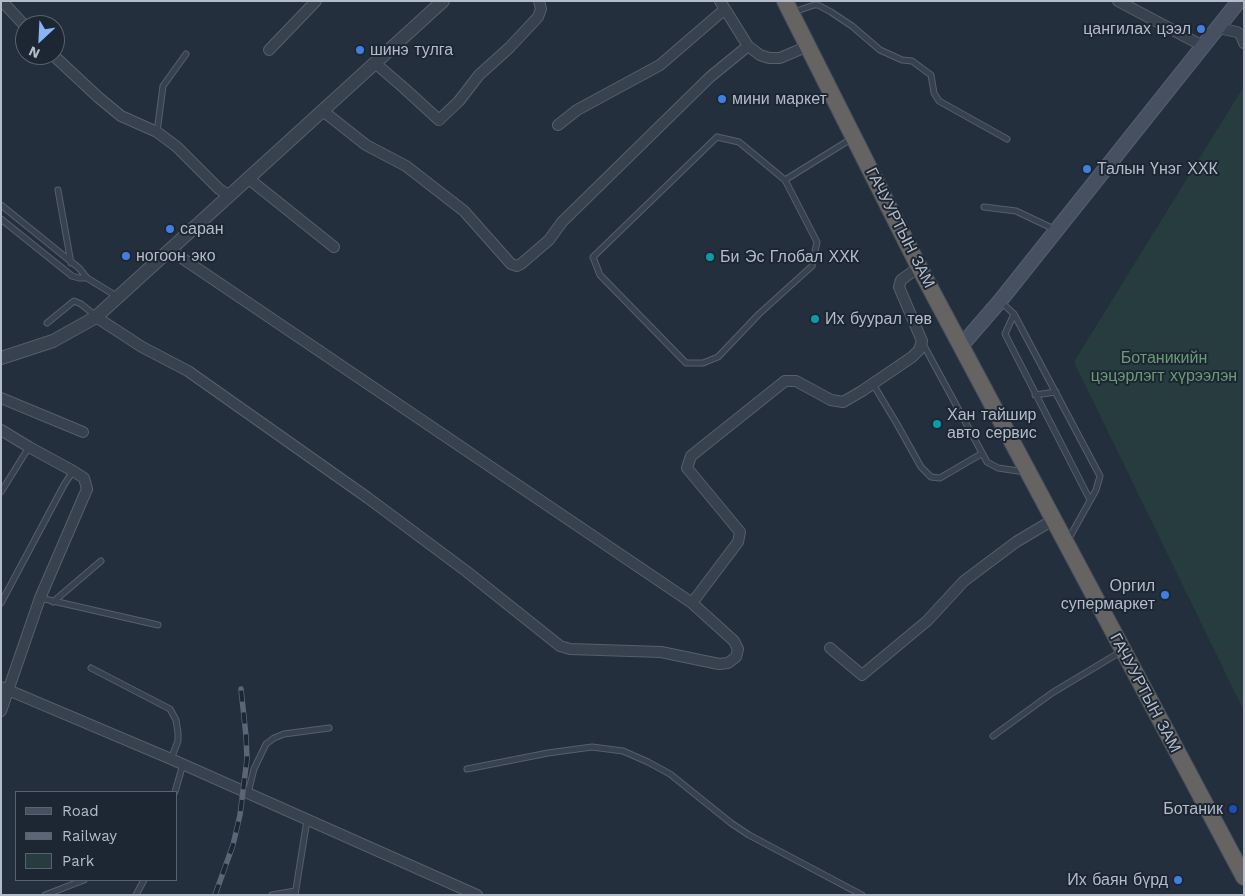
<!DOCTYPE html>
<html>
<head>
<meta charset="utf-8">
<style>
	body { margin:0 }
	#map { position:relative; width:1245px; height:896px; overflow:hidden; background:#242f3e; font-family:"Work Sans",sans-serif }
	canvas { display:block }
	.frame { position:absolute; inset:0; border:2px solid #b4bcc9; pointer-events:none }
	.legend { position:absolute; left:15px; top:791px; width:162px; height:90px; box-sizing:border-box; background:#1d2633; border:1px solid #59626f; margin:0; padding:6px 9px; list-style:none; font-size:15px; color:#b4bcc9 }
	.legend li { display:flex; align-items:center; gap:10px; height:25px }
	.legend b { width:25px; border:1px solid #59626f }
	.north { position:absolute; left:15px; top:15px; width:50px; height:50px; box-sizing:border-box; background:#1d2633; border:1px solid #59626f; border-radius:50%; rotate:205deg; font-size:14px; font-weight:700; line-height:20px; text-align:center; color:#b4bcc9 }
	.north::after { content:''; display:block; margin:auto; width:18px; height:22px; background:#8ab4f8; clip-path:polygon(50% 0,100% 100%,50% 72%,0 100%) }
</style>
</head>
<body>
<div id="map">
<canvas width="1245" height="896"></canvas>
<div class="frame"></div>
<ul class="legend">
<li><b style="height:6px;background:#465061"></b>Road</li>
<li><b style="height:6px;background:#5a6575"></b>Railway</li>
<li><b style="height:14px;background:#263c3f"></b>Park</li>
</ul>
<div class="north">N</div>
</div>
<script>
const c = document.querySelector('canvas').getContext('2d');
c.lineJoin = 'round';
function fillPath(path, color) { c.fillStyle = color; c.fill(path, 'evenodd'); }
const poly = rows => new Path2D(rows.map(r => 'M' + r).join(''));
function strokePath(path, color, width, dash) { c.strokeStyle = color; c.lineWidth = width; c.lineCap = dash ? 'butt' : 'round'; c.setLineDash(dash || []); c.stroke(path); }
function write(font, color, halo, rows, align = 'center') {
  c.font = font + ' "Work Sans",sans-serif'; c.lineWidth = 4; c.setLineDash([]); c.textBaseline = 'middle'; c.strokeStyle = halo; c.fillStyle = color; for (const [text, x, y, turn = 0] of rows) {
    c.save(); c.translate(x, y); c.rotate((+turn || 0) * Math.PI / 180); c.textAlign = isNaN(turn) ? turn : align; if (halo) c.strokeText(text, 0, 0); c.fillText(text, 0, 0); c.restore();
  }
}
const green = poly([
	[1244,86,1244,711,1074,362]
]);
const service = poly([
	[794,12,814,5,818,5,831,12,852,26,880,50,902,60,912,61,931,75,934,93,939,101,1007,139],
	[157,132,163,86,186,54],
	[717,137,739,142,785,180,817,242,812,266,759,314,718,357,703,363,686,363,600,275,593,257,717,137],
	[785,180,851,139],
	[58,190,71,263],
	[1,205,79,268,87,278,118,297],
	[984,207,1016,211,1056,230],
	[1,219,72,276,79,278,87,278],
	[1000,301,1014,314,1100,476,1096,490,1068,540],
	[1014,314,1005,334,1090,500],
	[47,323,74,301,81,304,96,316],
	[922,342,987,462,998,468,1025,472],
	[873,384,897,424,921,467,931,477,940,478,981,454],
	[1035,395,1056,392],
	[1,492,29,447],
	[40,598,158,625],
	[53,602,101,561],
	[1,603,64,485,73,471],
	[91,668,170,709,176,720,178,733,178,741,171,759],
	[993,736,1052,693,1122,651],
	[467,769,548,753,592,747,623,751,648,762,670,774,731,823,749,835,862,895],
	[175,792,183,764],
	[248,793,254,769,266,744,274,738,284,734,329,728],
	[45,895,84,880],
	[136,895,144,880],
	[272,895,295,891],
	[295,895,307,820]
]);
const minor = poly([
	[2,1,25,26],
	[720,1,748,46,760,55,769,58,780,58,808,46],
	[1118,1,1203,46],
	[1218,28,1237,32,1241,35,1244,43],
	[269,50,316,1],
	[53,55,98,97,121,116,157,132,177,147,219,189,230,196],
	[375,63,404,88,439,120,459,101,479,75,509,48,538,17,541,9,539,1],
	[323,111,366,145,406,166,464,211,511,264,517,266,521,264,549,240,562,222,710,77,748,46],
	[558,125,577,110,660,65,725,9],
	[249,179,334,247],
	[96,317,142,347,188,371,368,498,466,571,560,646,570,649,661,652,719,664,728,663,736,657,738,649,734,641,692,603,170,250],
	[1,398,83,432],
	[1,430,29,447,73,471,84,478,87,489,40,598,1,711],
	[692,603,738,542,740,532,687,468,691,456,785,381,796,381,831,400,843,402,862,391,912,357,919,350,922,341,899,287,901,280,919,267],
	[830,648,862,675,927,621,964,581,1016,542,1053,520],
	[1,687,171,759,477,895]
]);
const tertiary = poly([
	[1,358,53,341,96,317,443,1]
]);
const secondary = poly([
	[961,346,1000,301,1239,1]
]);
const trunk = poly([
	[785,1,919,267,1244,877]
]);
const rail = poly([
	[215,895,233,845,240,815,247,759,246,736,241,689]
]);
const markers = [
	[1201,29,5,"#3f7fe0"],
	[360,50,5,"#3f7fe0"],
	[722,99,5,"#3f7fe0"],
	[1087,169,5,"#3f7fe0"],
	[170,229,5,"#3f7fe0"],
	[126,256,5,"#3f7fe0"],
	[710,257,5,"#0f9aa8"],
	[815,319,5,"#0f9aa8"],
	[937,424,5,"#0f9aa8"],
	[1165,595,5,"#3f7fe0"],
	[1233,809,5,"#1a4fb4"],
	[1178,880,5,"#3f7fe0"]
];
const poiNames = [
	["цангилах цээл",1191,29,"right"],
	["шинэ тулга",370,50],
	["мини маркет",732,99],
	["Талын Үнэг ХХК",1097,169],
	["саран",180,229],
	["ногоон эко",136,256],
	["Би Эс Глобал ХХК",720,257],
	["Их буурал төв",825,319],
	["Хан тайшир",947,415],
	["авто сервис",947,433],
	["Оргил",1155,586,"right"],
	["супермаркет",1155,604,"right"],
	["Ботаник",1223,809,"right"],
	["Их баян бүрд",1168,880,"right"]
];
const streetNames = [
	["ГАЧУУРТЫН ЗАМ",900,228,63],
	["ГАЧУУРТЫН ЗАМ",1145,693,62]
];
const parkNames = [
	["Ботаникийн",1164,358],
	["цэцэрлэгт хүрээлэн",1164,376]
];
fillPath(green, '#263c3f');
strokePath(service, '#565f6c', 7);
strokePath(minor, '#565f6c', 12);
strokePath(tertiary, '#565f6c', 14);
strokePath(secondary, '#565f6c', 16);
strokePath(trunk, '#434c59', 18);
strokePath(service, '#38414e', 5);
strokePath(minor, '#38414e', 10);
strokePath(tertiary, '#38414e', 12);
strokePath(secondary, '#465061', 14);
strokePath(trunk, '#656462', 16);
strokePath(rail, '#5a6575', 5.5);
strokePath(rail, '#1d2633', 4, [11]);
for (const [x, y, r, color] of markers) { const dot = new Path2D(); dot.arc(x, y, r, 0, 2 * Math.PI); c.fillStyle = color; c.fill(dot); strokePath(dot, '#1d2633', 2); }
write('16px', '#b4bcc9', '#1d2633', poiNames, 'left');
write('16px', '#b4bcc9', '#1d2633', streetNames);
write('16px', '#6b9a76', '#1d2633', parkNames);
</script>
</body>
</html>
